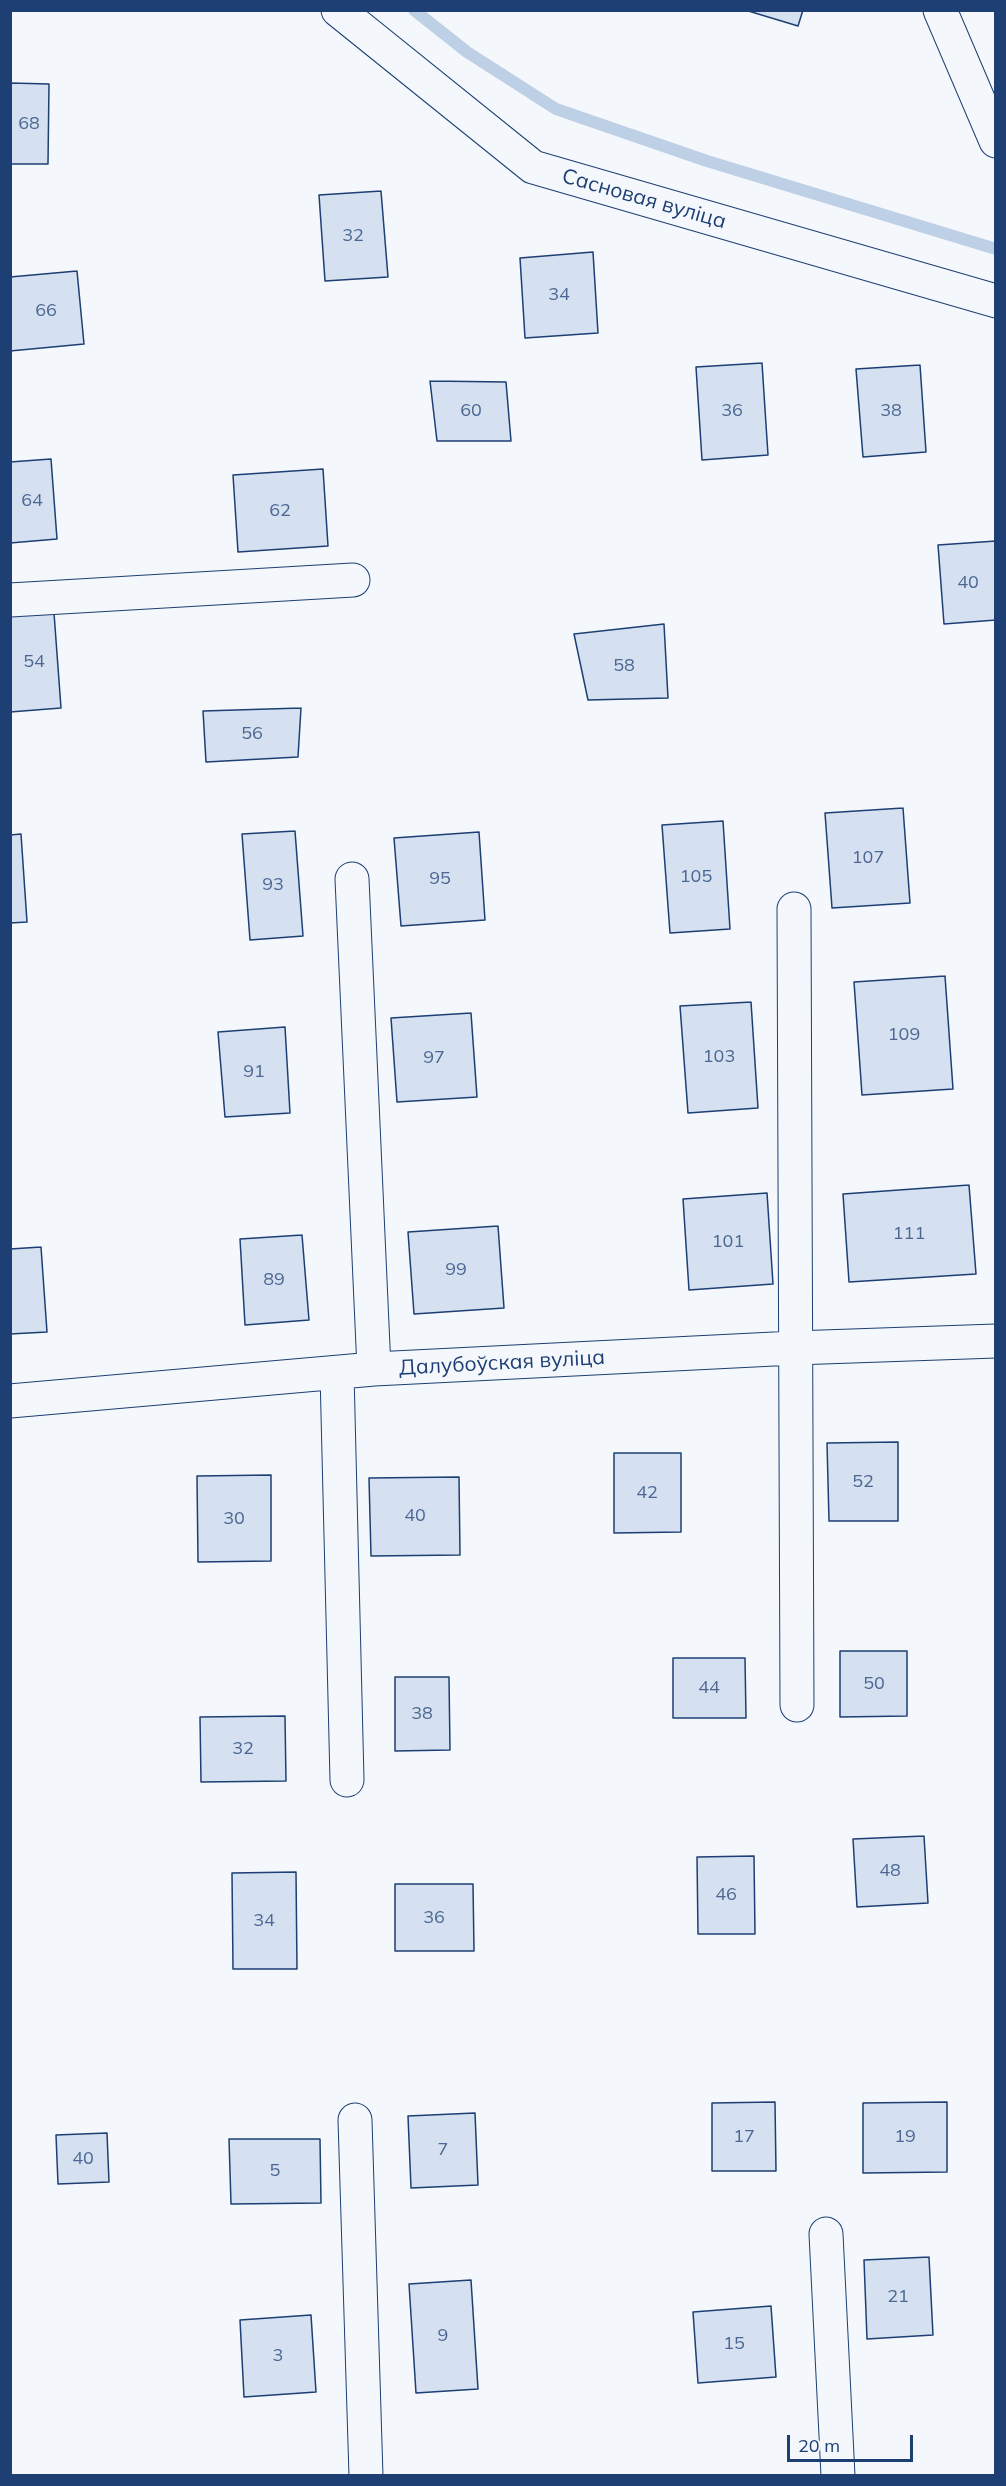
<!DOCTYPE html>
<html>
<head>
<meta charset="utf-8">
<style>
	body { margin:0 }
	#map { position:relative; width:1006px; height:2486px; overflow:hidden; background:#f4f7fb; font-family:Mulish,sans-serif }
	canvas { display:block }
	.frame { position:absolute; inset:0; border:12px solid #1d3f73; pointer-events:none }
	.scale { position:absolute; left:787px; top:2435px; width:126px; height:27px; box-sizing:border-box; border:3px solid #1d3f73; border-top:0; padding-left:8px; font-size:18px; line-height:21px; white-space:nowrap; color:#1d3f73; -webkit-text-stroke:4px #f4f7fb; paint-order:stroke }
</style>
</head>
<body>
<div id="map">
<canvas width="1006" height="2486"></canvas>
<div class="frame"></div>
<div class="scale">20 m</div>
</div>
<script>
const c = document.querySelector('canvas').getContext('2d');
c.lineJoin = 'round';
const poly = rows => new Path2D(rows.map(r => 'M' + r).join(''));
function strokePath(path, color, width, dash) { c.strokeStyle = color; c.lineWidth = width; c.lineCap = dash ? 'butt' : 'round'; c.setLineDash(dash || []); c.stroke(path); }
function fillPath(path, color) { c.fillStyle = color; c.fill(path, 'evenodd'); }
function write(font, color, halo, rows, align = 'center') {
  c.font = font + ' Mulish,sans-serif'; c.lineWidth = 4.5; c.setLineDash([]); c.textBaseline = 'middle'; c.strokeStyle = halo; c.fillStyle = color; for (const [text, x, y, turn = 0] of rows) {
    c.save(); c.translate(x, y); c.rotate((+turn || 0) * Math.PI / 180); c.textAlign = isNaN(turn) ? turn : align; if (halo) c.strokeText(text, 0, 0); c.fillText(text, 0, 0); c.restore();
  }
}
const stream = poly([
	[414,10,467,52,556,109,707,161,996,249]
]);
const building = poly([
	[745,10,803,10,798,26,745,10],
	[10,83,49,84,48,164,10,164,10,83],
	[381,191,388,277,325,281,319,195,381,191],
	[593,252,598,333,525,338,520,258,593,252],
	[77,271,84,344,10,351,10,277,77,271],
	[762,363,768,455,702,460,696,367,762,363],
	[920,365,926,452,863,457,856,369,920,365],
	[430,381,506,382,511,441,437,441,430,381],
	[51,459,57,539,10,543,10,462,51,459],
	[323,469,328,546,238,552,233,475,323,469],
	[996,541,996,620,944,624,938,545,996,541],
	[54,613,61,708,10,712,10,616,54,613],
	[664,624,668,698,588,700,574,634,664,624],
	[301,708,298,757,206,762,203,711,301,708],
	[903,808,910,903,832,908,825,813,903,808],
	[723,821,730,929,670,933,662,825,723,821],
	[295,831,303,936,250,940,242,834,295,831],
	[479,832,485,920,401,926,394,838,479,832],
	[21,834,27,922,10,923,10,835,21,834],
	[945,976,953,1089,862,1095,854,982,945,976],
	[751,1002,758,1108,688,1113,680,1006,751,1002],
	[471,1013,477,1097,397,1102,391,1018,471,1013],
	[285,1027,290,1113,225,1117,218,1032,285,1027],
	[969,1185,976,1274,849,1282,843,1194,969,1185],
	[767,1193,773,1284,689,1290,683,1199,767,1193],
	[498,1226,504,1308,414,1314,408,1232,498,1226],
	[302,1235,309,1320,245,1325,240,1239,302,1235],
	[41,1247,47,1332,10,1334,10,1249,41,1247],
	[898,1442,898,1521,829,1521,827,1443,898,1442],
	[614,1453,681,1453,681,1532,614,1533,614,1453],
	[271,1475,271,1561,198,1562,197,1476,271,1475],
	[459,1477,460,1555,371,1556,369,1478,459,1477],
	[840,1651,907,1651,907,1716,840,1717,840,1651],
	[673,1658,745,1658,746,1718,673,1718,673,1658],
	[395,1677,449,1677,450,1750,395,1751,395,1677],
	[285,1716,286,1781,201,1782,200,1717,285,1716],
	[924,1836,928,1903,857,1907,853,1839,924,1836],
	[754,1856,755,1934,698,1934,697,1857,754,1856],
	[296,1872,297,1969,233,1969,232,1873,296,1872],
	[395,1884,473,1884,474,1951,395,1951,395,1884],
	[775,2102,776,2171,712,2171,712,2103,775,2102],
	[947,2102,947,2172,863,2173,863,2103,947,2102],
	[475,2113,478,2185,411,2188,408,2116,475,2113],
	[107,2133,109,2182,58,2184,56,2135,107,2133],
	[229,2139,320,2139,321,2203,231,2204,229,2139],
	[929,2257,933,2335,867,2339,864,2260,929,2257],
	[471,2280,478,2389,416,2393,409,2284,471,2280],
	[771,2306,776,2377,698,2383,693,2312,771,2306],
	[311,2315,316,2392,244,2397,240,2320,311,2315]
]);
const minor = poly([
	[338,10,533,167,996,301],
	[940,10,996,141],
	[10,600,353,580],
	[352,879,374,1369],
	[794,909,797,1705],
	[337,1373,347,1780],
	[10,1401,374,1369,794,1348,996,1341],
	[355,2120,366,2476],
	[826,2234,838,2476]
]);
const numberNames = [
	["68",29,124],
	["32",353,236],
	["34",559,295],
	["66",46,311],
	["60",471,411],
	["36",732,411],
	["38",891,411],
	["64",32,501],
	["62",280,511],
	["40",968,583],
	["54",34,662],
	["58",624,666],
	["56",252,734],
	["107",868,858],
	["105",696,877],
	["95",440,879],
	["93",273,885],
	["109",904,1035],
	["103",719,1057],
	["97",434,1058],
	["91",254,1072],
	["111",909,1234],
	["101",728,1242],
	["99",456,1270],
	["89",274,1280],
	["52",863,1482],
	["42",647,1493],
	["40",415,1516],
	["30",234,1519],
	["50",874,1684],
	["44",709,1688],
	["38",422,1714],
	["32",243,1749],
	["48",890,1871],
	["46",726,1895],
	["36",434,1918],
	["34",264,1921],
	["17",744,2137],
	["19",905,2137],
	["7",443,2150],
	["40",83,2159],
	["5",275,2171],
	["21",898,2297],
	["9",443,2336],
	["15",734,2344],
	["3",278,2356]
];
const streetNames = [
	["Сасновая вуліца",644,199,16],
	["Далубоўская вуліца",502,1363,-3]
];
strokePath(stream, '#bed0e5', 12);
fillPath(building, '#d5e0f0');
strokePath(building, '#1d3f73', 1.5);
strokePath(minor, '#1d3f73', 35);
strokePath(minor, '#f4f7fb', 33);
write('18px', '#4b6792', null, numberNames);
write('21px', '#1d3f73', '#f4f7fb', streetNames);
</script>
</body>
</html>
